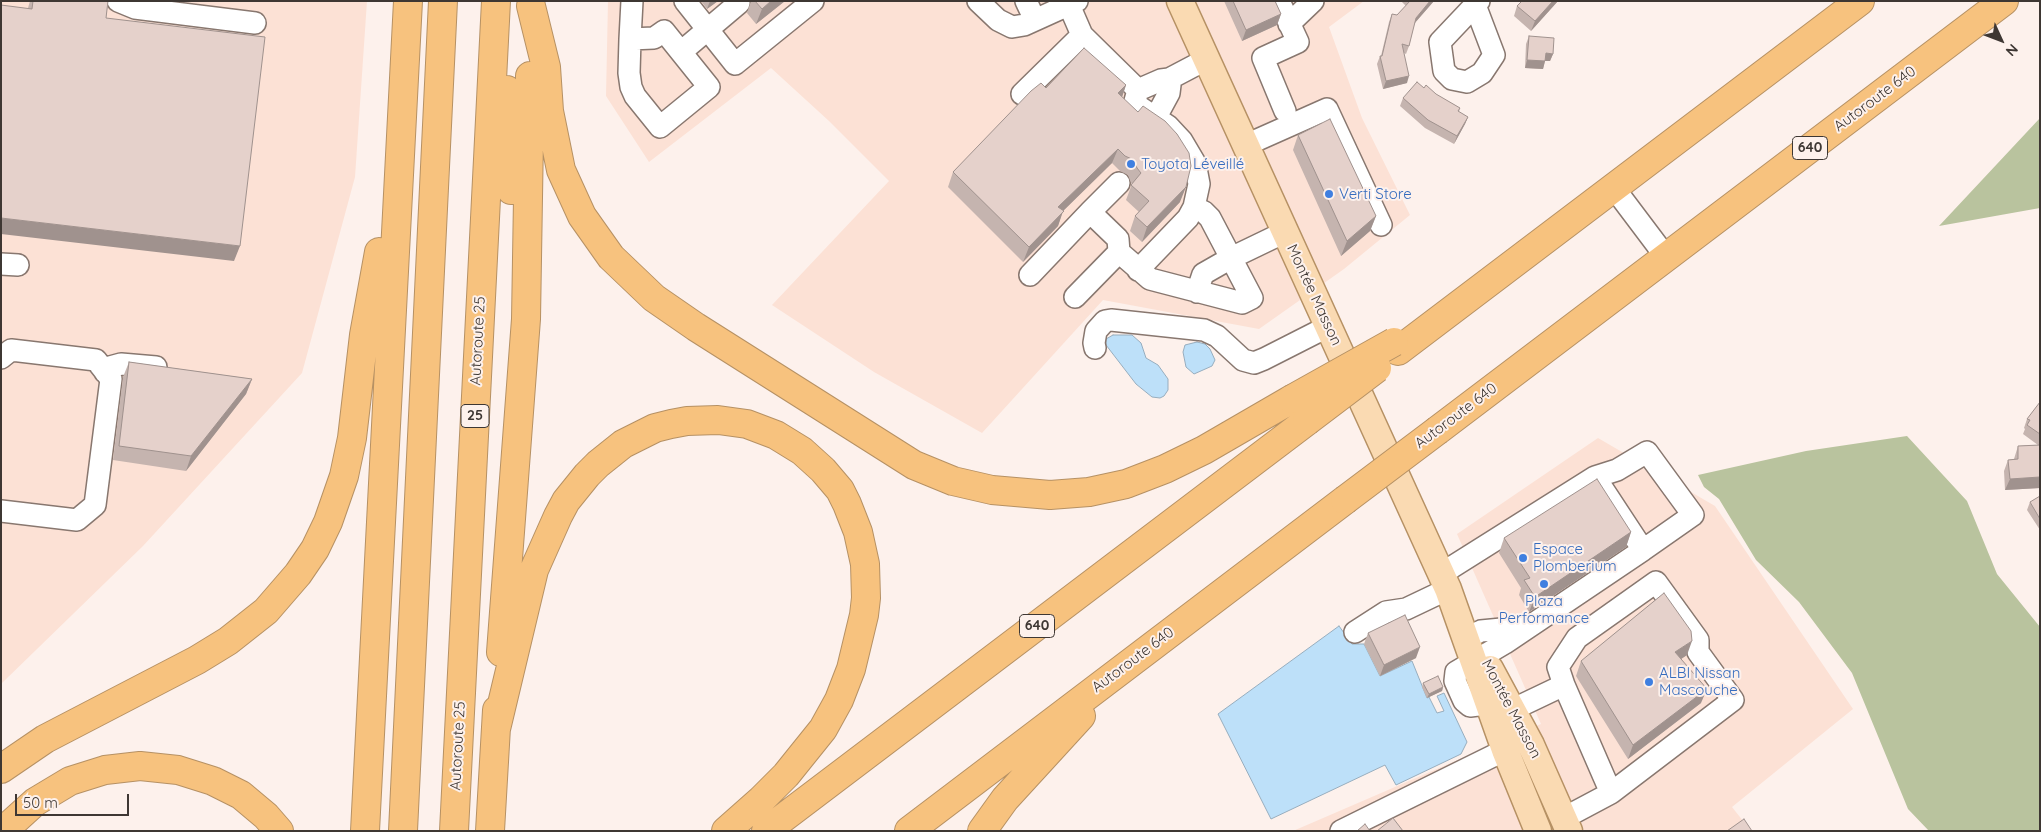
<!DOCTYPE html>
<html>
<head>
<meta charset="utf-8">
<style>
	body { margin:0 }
	#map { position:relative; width:2041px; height:832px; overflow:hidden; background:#fdf1ec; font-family:Quicksand,sans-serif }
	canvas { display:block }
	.frame { position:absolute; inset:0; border:2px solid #3e3733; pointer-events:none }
	.north { position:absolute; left:1976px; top:15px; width:50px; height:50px; -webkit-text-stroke:4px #fdf1ec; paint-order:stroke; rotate:133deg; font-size:14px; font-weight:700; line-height:20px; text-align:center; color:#3e3733 }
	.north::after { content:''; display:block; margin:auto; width:18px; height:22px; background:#3e3733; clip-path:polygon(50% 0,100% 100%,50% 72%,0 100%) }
	.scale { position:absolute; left:15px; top:794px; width:114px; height:22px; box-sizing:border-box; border:2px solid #3e3733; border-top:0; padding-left:6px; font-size:15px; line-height:18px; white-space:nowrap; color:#3e3733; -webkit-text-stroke:4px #fdf1ec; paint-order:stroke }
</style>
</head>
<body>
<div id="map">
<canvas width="2041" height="832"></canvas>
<div class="frame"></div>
<div class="north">N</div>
<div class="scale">50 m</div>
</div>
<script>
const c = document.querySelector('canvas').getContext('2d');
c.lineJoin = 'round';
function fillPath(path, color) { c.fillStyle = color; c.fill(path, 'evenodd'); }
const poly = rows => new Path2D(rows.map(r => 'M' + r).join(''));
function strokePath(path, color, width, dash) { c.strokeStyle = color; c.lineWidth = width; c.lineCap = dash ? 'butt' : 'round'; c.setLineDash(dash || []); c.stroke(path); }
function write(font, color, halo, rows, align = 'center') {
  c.font = font + ' Quicksand,sans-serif'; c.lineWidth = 4; c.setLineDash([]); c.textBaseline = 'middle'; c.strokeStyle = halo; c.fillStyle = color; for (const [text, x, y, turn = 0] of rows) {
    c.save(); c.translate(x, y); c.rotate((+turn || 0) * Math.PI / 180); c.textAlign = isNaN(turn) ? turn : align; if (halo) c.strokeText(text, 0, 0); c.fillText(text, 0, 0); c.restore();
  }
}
const built = poly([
	[1,1,367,1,355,177,302,373,143,546,1,684],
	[608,1,1364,1,1329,27,1362,118,1410,215,1344,269,1259,329,1103,300,982,433,874,372,772,305,889,181,829,121,771,68,649,162,606,96],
	[1598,438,1715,506,1853,709,1732,807,1751,831,1293,831,1541,724,1457,534]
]);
const forest = poly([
	[2040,118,2040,208,1939,226,1968,195],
	[1907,436,1967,501,1997,574,2040,627,2040,831,1929,831,1908,809,1852,673,1799,602,1756,560,1719,499,1704,487,1698,475,1806,451]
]);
const water = poly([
	[1113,335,1132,335,1141,343,1146,358,1158,365,1168,379,1168,390,1164,396,1160,398,1152,397,1136,384,1106,345,1106,339,1113,335],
	[1197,342,1205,344,1210,349,1215,360,1212,366,1194,374,1186,367,1183,352,1185,345,1197,342],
	[1339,626,1352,644,1364,644,1380,676,1412,661,1427,698,1429,697,1437,713,1444,711,1437,696,1444,693,1467,742,1461,754,1396,785,1385,765,1271,819,1218,714,1339,626]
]);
const minor = poly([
	[118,1,135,8,255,23],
	[685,1,735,64,813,1],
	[978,1,998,20,1012,27,1024,25,1077,1],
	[1026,1,1035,20],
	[1279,1,1298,42,1263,58,1285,111],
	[1475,5,1494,55,1482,73,1467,82,1452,79,1444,71,1440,42,1475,5,1479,1],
	[1289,24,1313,1],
	[1082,35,1138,90,1161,80,1169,79,1207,59],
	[630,39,654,38,664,31,709,87,660,127,635,96,631,87,629,73,630,39,632,1],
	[681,52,739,3],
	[1138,90,1135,101,1138,106,1168,126,1182,141,1195,163,1199,184,1194,207,1188,218,1138,270],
	[1022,94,1082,35,1069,5],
	[1156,117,1169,93,1170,85,1169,79],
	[1246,145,1327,109,1381,225],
	[1614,188,1666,257],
	[1194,207,1204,212,1210,218,1231,258,1285,232],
	[1090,212,1119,183],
	[1,264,18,265],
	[1030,275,1090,212,1118,239,1119,252],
	[1075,297,1119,252,1150,279,1242,303,1252,298,1231,258,1203,274,1197,292],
	[1095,348,1094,343,1096,331,1105,321,1111,320,1204,330,1217,336,1243,360,1254,363,1264,359,1329,326],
	[1,358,11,350,96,360,111,379,95,505,77,520,1,511],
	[105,372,110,367,121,364,156,367],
	[1595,477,1617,470,1647,452,1693,515,1643,550],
	[1441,574,1595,477,1643,550,1505,643,1456,672,1455,681,1464,701,1470,706,1478,705,1502,695],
	[1355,632,1386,612,1406,609,1448,589],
	[1466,638,1481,631,1512,628,1527,625],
	[1564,685,1558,667,1577,638,1656,582,1698,640,1698,652,1733,700,1611,793],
	[1499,716,1564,685,1611,793,1564,818],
	[1341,831,1505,750,1516,742]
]);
const major = poly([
	[1180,1,1448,589,1505,750,1538,831],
	[1490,669,1531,745,1569,831]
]);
const highway = poly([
	[531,6,546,67,549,111,561,170,582,216,611,257,654,298,696,327,914,465,953,481,992,490,1050,495,1089,492,1126,484,1165,469,1204,450,1292,399],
	[507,90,511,190],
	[1398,351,1860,1],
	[1438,430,2004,1],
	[501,652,526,319,530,76],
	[496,729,534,570,558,516,566,501,587,475,598,464,623,444,655,428,671,424,687,421,718,420,747,424,776,435,802,451,823,470,840,490,847,504,858,532,865,564,866,598,864,615,851,669,839,700,823,729,786,775,761,800,726,831],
	[1,769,45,739,197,660,228,641,266,611,298,574,315,549,328,522,344,476,352,438,364,335,379,252],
	[3,831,35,802,70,781,105,770,140,766,178,770,213,781,241,795,266,816,279,831],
	[365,831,408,1],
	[403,831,443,1],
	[454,831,496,1],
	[490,831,497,710],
	[766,831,1307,421],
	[909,831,1345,500],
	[982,831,1005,799,1081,716]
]);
const highwayBridge = poly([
	[1292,399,1394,342],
	[1307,421,1377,368],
	[1345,500,1438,430]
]);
const wall = poly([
	[30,1,108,1,106,18,234,261,28,8],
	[701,1,718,1,707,9],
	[751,1,785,1,756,24,747,13],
	[1224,1,1275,1,1281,14,1277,25,1242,41],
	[1401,1,1434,1,1414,24,1409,46,1406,54,1404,53,1407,83,1383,89,1377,64,1380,56,1381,56,1389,22,1392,14,1397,15,1406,6],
	[1558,1,1531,31,1514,16,1517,6],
	[1529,36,1553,54,1550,61,1545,61,1543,69,1525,68,1526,44],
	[1126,85,1122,97,1180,202,1142,242,1130,231,1135,216,1139,212,1126,200,1132,184,1131,183,1128,175,1120,171,1112,163,1063,211,1058,226,1023,262,948,187,953,172,1046,88],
	[1424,88,1460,108,1459,112,1468,117,1465,124,1454,144,1425,128,1400,106,1403,98],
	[1298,135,1376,216,1370,231,1341,256,1293,150],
	[129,362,252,379,246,394,186,471,113,460,123,377],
	[2040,402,2040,488,2005,490,2004,471,2008,460,2014,459,2018,446,2038,445,2023,434,2025,429,2024,428,2027,419],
	[2040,496,2040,530,2027,510,2030,502],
	[1631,532,1626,547,1529,612,1519,595,1521,588,1499,553,1504,538],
	[1368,633,1416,658,1380,676,1364,644],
	[1687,655,1681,659,1701,703,1628,759,1576,676,1581,661],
	[1423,683,1443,687,1442,691,1427,698,1422,687]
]);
const shadedWall = poly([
	[710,1,718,1,707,9],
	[771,1,785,1,756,24,762,9],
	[1430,1,1434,1,1413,25,1416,18],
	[1553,1,1558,1,1531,31,1535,21],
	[1281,14,1277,25,1242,41,1246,30],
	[1546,53,1553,54,1550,61,1543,61],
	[1527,60,1545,61,1543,69,1525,68],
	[1409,76,1407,83,1383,89,1386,81],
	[1126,85,1121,100,1118,93],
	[1468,117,1465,124,1454,144,1457,136],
	[1118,149,1112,163,1063,211,1058,226,1023,262,1029,247,1058,207],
	[1186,187,1180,202,1142,242,1147,227],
	[1376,216,1370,231,1341,256,1347,241],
	[1,218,240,246,234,261,1,234],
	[252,379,246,394,186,471,191,456],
	[2040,477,2040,488,2005,490,2010,479],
	[1631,532,1626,547,1529,612,1535,597],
	[1692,641,1687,655,1669,667,1675,652],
	[1420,647,1416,658,1380,676,1384,665],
	[1443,687,1442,691,1427,698,1429,694],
	[1707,689,1701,703,1628,759,1633,745]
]);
const building = poly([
	[33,1,108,1,106,18,265,37,240,246,1,218,1,5,32,9,33,1],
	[755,1,771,1,762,9,755,1],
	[1233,1,1275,1,1281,14,1246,30,1233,1],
	[1410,1,1430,1,1416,18,1409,46,1402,44,1409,76,1386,81,1380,56,1382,56,1392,14,1397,15,1410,1],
	[1522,1,1553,1,1535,21,1517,6,1522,1],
	[1529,36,1554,38,1553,54,1546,53,1545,61,1527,60,1529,36],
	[1084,48,1126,85,1118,93,1138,112,1143,106,1165,121,1177,134,1189,153,1191,166,1186,187,1147,227,1135,216,1149,201,1131,185,1141,173,1137,168,1134,160,1125,156,1118,149,1058,207,1064,211,1029,247,953,172,1031,91,1041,83,1046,88,1084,48],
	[1417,82,1424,88,1426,85,1436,94,1460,108,1458,111,1468,117,1457,136,1428,120,1403,98,1417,82],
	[1330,119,1376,216,1347,241,1298,135,1330,119],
	[129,362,252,379,191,456,119,446,129,362],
	[2040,402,2040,434,2027,425,2030,420,2027,419,2040,402],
	[2040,445,2040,477,2010,479,2008,460,2018,459,2018,446,2040,445],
	[1597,479,1631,532,1535,597,1524,580,1530,578,1504,538,1597,479],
	[2040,496,2040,519,2030,502,2040,496],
	[1664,593,1691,631,1692,641,1675,652,1707,689,1633,745,1581,661,1664,593],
	[1405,615,1420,647,1384,665,1368,633,1405,615],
	[1438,676,1443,687,1429,694,1423,683,1438,676],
	[1393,818,1403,831,1377,831,1393,818],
	[1744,819,1752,831,1727,831,1744,819],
	[1365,824,1370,831,1357,831,1365,824]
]);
const markers = [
	[1131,164,5,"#3f7fe0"],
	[1329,194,5,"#3f7fe0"],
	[1523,558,5,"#3f7fe0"],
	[1544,584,5,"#3f7fe0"],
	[1649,682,5,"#3f7fe0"]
];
const shields = [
	[1810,148,35],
	[475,416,28],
	[1037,626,35]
];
const shieldNames = [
	["640",1810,148],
	["25",475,416],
	["640",1037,626]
];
const streetNames = [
	["Autoroute 640",1875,99,-37],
	["Montée Masson",1314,295,65],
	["Autoroute 25",478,341,-87],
	["Autoroute 640",1456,416,-37],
	["Autoroute 640",1133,660,-37],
	["Montée Masson",1511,709,62],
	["Autoroute 25",458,746,-87]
];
const shopNames = [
	["Toyota Léveillé",1141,164],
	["Verti Store",1339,194],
	["Espace",1533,549],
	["Plomberium",1533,566],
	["Plaza",1544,601,"center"],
	["Performance",1544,618,"center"],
	["ALBI Nissan",1659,673],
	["Mascouche",1659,690]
];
fillPath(built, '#fce1d5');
fillPath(forest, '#b9c39e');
fillPath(water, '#bde0f9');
strokePath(water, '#97adbe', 1);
strokePath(minor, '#88776f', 24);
strokePath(major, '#b69164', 29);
strokePath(highway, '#b69164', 30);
strokePath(minor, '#fff', 21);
strokePath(major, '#fadab2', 26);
strokePath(highway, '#f7c27e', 28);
strokePath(highwayBridge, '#b69164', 30, []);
strokePath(highwayBridge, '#f7c27e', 28);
fillPath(wall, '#c5b4af');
fillPath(shadedWall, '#a0928e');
fillPath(building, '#e5d1cb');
strokePath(building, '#a0928e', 1);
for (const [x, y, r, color] of markers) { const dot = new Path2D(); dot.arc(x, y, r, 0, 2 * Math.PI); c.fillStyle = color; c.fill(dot); strokePath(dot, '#fdf1ec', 2); }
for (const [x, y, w] of shields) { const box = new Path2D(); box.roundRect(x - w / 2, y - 11.5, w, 23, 4); c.fillStyle = '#fdf1ec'; c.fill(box); strokePath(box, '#3e3733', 1); }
write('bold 14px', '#3e3733', null, shieldNames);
write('15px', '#3e3733', '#fdf1ec', streetNames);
write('15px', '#366cbe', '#fdf1ec', shopNames, 'left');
</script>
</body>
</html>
